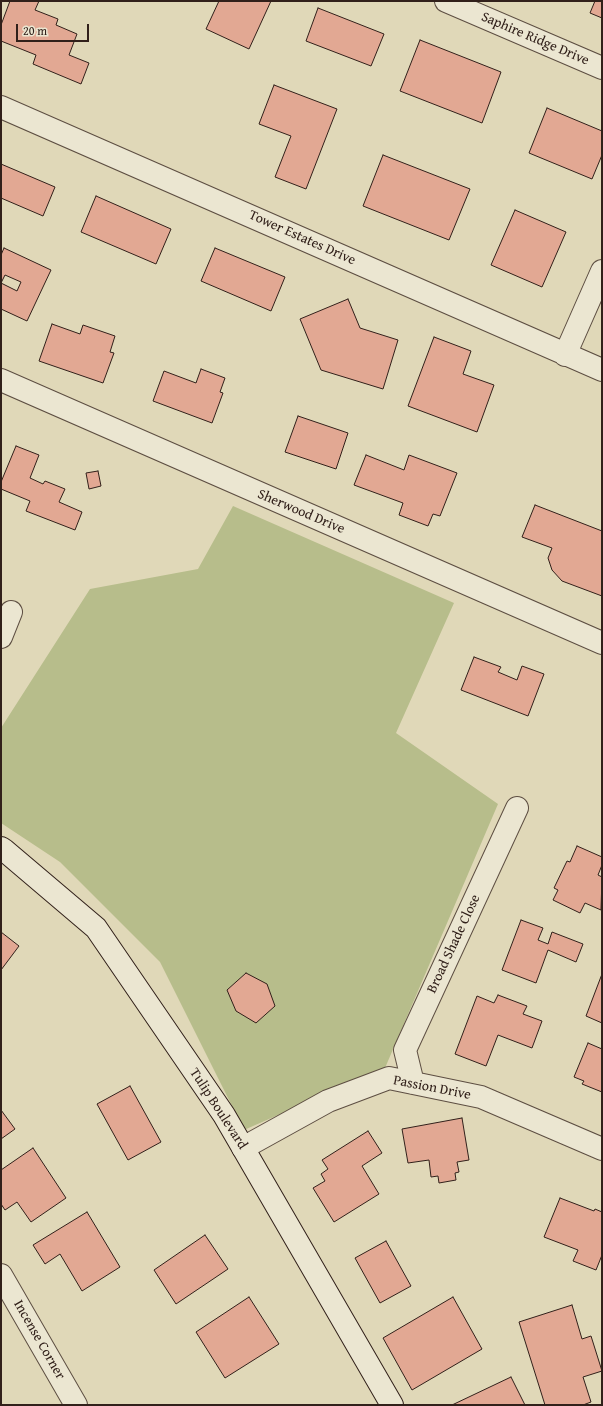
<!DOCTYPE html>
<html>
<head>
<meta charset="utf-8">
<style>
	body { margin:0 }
	#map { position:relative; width:603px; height:1406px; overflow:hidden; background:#e0d8b8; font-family:"Gentium Book Plus",serif }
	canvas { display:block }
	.frame { position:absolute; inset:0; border:2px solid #31201a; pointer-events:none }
	.scale { position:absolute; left:16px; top:24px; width:73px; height:18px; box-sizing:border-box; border:2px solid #31201a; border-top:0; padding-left:5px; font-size:12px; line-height:14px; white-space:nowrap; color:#31201a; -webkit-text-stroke:3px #ebe6d1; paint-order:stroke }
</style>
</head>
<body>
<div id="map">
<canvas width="603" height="1406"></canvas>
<div class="frame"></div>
<div class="scale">20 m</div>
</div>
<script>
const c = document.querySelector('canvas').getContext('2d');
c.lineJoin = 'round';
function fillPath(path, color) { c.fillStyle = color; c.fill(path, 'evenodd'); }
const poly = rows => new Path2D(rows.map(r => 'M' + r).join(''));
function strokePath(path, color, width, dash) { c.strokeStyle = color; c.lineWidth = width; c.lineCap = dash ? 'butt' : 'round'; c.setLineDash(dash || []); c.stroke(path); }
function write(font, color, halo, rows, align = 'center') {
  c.font = font + ' "Gentium Book Plus",serif'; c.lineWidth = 3; c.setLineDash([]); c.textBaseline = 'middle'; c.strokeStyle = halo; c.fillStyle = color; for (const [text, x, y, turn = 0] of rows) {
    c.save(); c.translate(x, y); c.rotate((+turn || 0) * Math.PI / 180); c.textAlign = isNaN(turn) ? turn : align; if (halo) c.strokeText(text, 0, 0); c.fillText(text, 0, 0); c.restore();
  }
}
const green = poly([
	[233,506,454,603,396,733,498,804,385,1068,244,1130,160,962,60,862,1,823,1,728,90,589,198,569]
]);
const building = poly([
	[10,1,39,1,35,10,58,19,56,25,77,34,69,55,89,63,81,84,33,64,36,55,1,41,1,25,10,1],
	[219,1,271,1,249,49,206,29,219,1],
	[595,1,602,1,602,18,590,13,595,1],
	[318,8,384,34,371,66,306,41,318,8],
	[420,40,501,72,482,123,400,91,420,40],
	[274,85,337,109,306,189,275,177,291,136,259,124,274,85],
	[547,108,602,131,602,155,592,179,529,153,547,108],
	[383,155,470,189,449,240,363,206,383,155],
	[1,164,55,187,43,216,1,198,1,164],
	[96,196,171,229,156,264,81,232,96,196],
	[515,210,566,232,542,287,491,265,515,210],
	[4,248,51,270,27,321,1,309,1,283,17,291,21,282,5,275,1,283,1,255,4,248],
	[215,248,285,277,271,311,201,281,215,248],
	[348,299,360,328,398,340,383,389,321,370,300,319,348,299],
	[52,324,80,334,83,325,115,336,110,352,114,353,103,383,39,361,52,324],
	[434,337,471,351,463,374,494,385,477,432,408,406,434,337],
	[201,369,225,378,220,392,223,393,212,423,153,401,164,371,196,383,201,369],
	[298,416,348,433,336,469,285,452,298,416],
	[16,446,39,455,30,478,43,484,45,481,65,489,59,502,82,512,75,530,26,511,30,501,1,489,1,482,16,446],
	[366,455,404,470,409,455,457,473,440,516,433,514,428,526,399,515,403,503,354,485,366,455],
	[98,471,101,486,89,489,86,473,98,471],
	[535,505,602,531,602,596,562,581,552,570,548,558,552,548,522,537,535,505],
	[474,657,501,667,498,672,517,680,522,666,544,674,528,716,461,690,474,657],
	[577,846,602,857,602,865,598,875,602,877,601,910,585,903,580,913,553,900,558,890,554,888,567,861,570,862,577,846],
	[521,920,543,928,538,940,548,944,552,932,583,944,576,962,548,950,536,983,502,970,521,920],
	[1,932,19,946,1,970,1,932],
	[246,973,267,984,275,1006,256,1023,236,1011,227,990,246,973],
	[602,974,602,1023,586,1016,602,974],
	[498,995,527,1006,523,1014,542,1021,532,1048,498,1035,486,1066,455,1054,477,996,494,1003,498,995],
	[588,1043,602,1049,602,1092,582,1084,584,1081,574,1077,588,1043],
	[130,1086,161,1142,128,1160,97,1104,130,1086],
	[1,1110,15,1129,1,1139,1,1110],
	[462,1118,469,1160,457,1162,459,1172,455,1173,456,1180,439,1183,438,1176,431,1177,429,1160,408,1163,402,1129,462,1118],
	[368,1131,382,1153,362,1166,379,1194,334,1222,313,1188,325,1181,321,1174,328,1169,322,1160,368,1131],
	[33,1148,66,1198,31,1222,17,1202,5,1210,1,1204,1,1170,33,1148],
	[560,1198,594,1211,595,1209,602,1212,602,1255,596,1270,573,1261,578,1250,544,1237,560,1198],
	[87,1212,120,1267,82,1291,60,1254,45,1264,33,1245,87,1212],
	[205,1235,228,1269,176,1304,154,1270,205,1235],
	[386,1241,411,1286,380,1303,355,1258,386,1241],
	[249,1297,279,1344,225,1378,196,1332,249,1297],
	[453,1297,482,1349,412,1390,383,1338,453,1297],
	[572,1305,582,1339,591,1336,602,1371,583,1377,591,1402,583,1405,545,1405,519,1322,572,1305],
	[511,1377,525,1405,452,1405,511,1377]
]);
const street = poly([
	[446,1,602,68],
	[1,107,602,370],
	[565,355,602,271],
	[1,380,602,643],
	[1,637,11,612],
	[413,1083,405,1050,517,808],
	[243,1148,328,1101,389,1078,481,1097,602,1149],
	[1,1275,76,1405]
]);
const secondary = poly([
	[1,848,4,850,96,928,224,1115,392,1405]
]);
const streetNames = [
	["Saphire Ridge Drive",535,39,23],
	["Tower Estates Drive",302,238,24],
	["Sherwood Drive",301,512,23],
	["Broad Shade Close",454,944,-65],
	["Passion Drive",432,1088,11],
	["Tulip Boulevard",218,1109,57],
	["Incense Corner",39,1340,60]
];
fillPath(green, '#b7bd8b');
fillPath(building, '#e2a893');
strokePath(building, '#31201a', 1);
strokePath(street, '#5d4e42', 24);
strokePath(secondary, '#31201a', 24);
strokePath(street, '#ebe6d1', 22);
strokePath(secondary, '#ebe6d1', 22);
write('14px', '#31201a', '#ebe6d1', streetNames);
</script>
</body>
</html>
